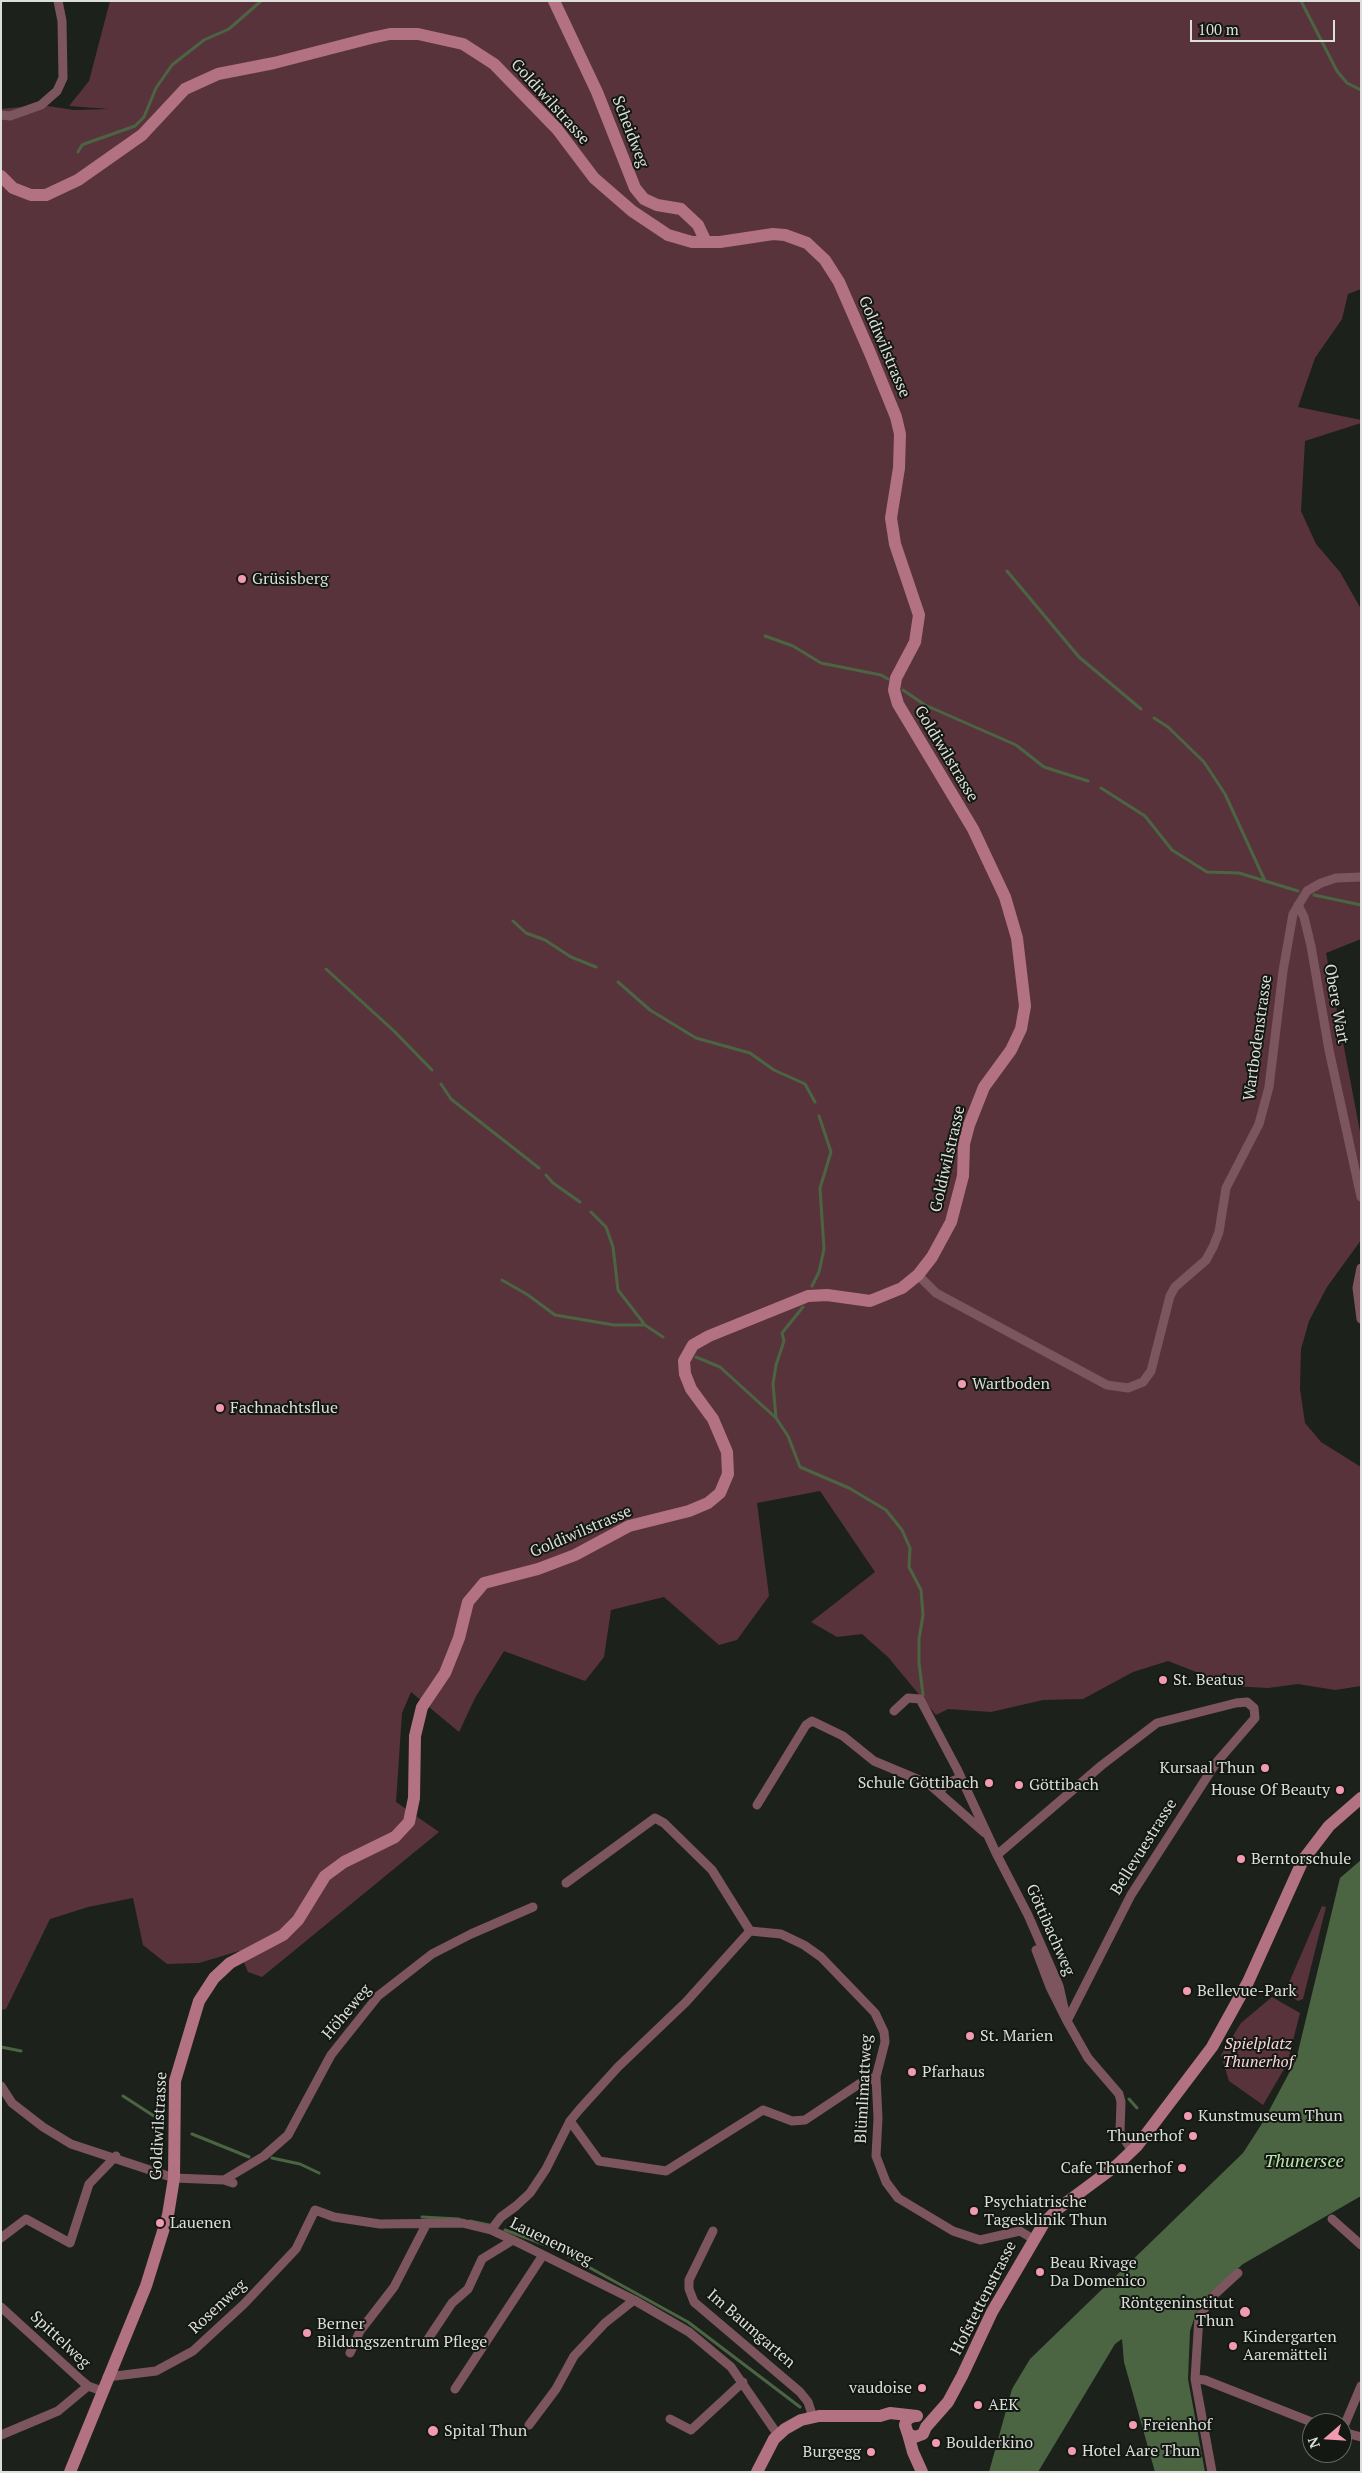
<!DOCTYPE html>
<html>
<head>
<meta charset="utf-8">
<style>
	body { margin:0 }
	#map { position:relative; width:1362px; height:2473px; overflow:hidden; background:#1d211b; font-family:"PT Serif",serif }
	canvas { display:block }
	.frame { position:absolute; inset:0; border:2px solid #dbdeda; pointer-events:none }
	.north { position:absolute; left:1302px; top:2413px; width:50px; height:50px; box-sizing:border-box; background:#141812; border:1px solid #646762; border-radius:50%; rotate:251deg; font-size:14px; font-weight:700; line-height:20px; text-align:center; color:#dbdeda }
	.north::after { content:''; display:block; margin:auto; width:18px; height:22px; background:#f29aaf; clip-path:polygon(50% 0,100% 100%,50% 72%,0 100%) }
	.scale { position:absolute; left:1190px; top:20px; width:145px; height:22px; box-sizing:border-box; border:2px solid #dbdeda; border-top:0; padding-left:6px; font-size:15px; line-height:18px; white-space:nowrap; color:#dbdeda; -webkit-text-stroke:4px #141812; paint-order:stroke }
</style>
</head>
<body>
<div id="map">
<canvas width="1362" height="2473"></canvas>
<div class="frame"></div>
<div class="north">N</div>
<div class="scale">100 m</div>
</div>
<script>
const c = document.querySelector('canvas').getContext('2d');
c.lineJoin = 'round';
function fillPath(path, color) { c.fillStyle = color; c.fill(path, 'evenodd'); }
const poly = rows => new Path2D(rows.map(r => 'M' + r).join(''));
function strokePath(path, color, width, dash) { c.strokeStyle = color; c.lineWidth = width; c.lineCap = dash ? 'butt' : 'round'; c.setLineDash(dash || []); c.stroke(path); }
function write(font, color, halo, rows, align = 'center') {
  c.font = font + ' "PT Serif",serif'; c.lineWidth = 4; c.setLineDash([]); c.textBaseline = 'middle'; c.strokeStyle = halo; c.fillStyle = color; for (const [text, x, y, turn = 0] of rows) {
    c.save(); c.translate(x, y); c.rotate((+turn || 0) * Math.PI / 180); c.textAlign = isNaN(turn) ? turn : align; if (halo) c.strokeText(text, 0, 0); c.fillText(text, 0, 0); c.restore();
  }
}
const green = poly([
	[110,1,1361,1,1361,289,1348,294,1342,319,1315,358,1298,407,1361,420,1361,423,1305,441,1301,511,1316,544,1340,572,1361,609,1361,939,1326,953,1361,1137,1361,1240,1327,1287,1309,1321,1301,1349,1300,1389,1305,1423,1321,1442,1361,1467,1361,1686,1335,1690,1298,1684,1268,1688,1232,1686,1168,1661,1133,1672,1083,1699,1043,1700,991,1712,948,1709,936,1715,888,1657,862,1634,837,1637,811,1622,875,1572,820,1491,757,1503,769,1596,737,1640,719,1645,664,1597,611,1610,604,1657,585,1681,504,1651,475,1698,459,1732,411,1692,402,1713,396,1802,439,1832,262,1977,248,1972,239,1951,199,1963,167,1964,143,1945,133,1898,88,1907,50,1919,6,2009,1,2010,1,109,41,105,74,110,109,109,69,106,89,81],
	[1322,1906,1326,1907,1303,1999,1298,2001,1285,1992],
	[1272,1997,1300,2013,1287,2064,1263,2105,1229,2081,1221,2055,1241,2023]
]);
const water = poly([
	[1361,1860,1361,2196,1243,2264,1208,2295,1196,2313,1190,2331,1188,2379,1205,2472,1155,2472,1124,2362,1122,2339,1115,2344,1038,2472,989,2472,1012,2389,1030,2359,1243,2153,1263,2122,1296,2060,1340,1878]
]);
const stream = poly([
	[1301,1,1337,71,1347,83,1361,90],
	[78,152,82,145,87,143,135,126,144,117,156,88,172,65,204,40,229,29,261,1],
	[1007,571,1079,657,1141,709],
	[765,636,793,646,821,663,881,675,888,679],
	[903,690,925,705,1016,745,1044,767,1088,781],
	[1154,718,1168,727,1204,762,1225,794,1265,881],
	[1101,788,1145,816,1172,850,1207,872,1239,873,1298,891],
	[1314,895,1361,905],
	[513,921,526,933,545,940,571,957,596,967],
	[326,969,394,1031,432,1070],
	[618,982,650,1010,696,1038,750,1053,774,1070,805,1084,815,1102],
	[441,1084,451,1099,539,1168],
	[546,1175,553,1183,580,1202],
	[591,1212,606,1227,613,1247,618,1290,645,1325,663,1337],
	[502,1280,528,1295,555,1315,614,1325,645,1325],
	[812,1286,819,1272,824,1249,820,1188,831,1152,819,1116],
	[803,1307,782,1333,784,1341,776,1365,773,1384,776,1418,788,1436,800,1467,849,1488,886,1510,902,1530,910,1548,909,1567,921,1590,923,1615,919,1639,919,1663,923,1695],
	[696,1357,720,1367,776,1418],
	[1,2047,21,2051],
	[123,2096,157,2118],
	[1129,2099,1137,2108],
	[192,2134,249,2157],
	[272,2158,300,2164,319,2173],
	[422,2217,459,2219],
	[470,2221,489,2225],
	[505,2230,554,2248,688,2322,800,2407]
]);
const street = poly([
	[1,115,10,116,41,105,57,91,63,78,62,21,58,1],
	[1298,905,1304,917,1311,946,1329,1050,1361,1197],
	[1361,1268,1357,1288,1361,1319],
	[918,1275,936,1293,1107,1385,1128,1388,1143,1382,1151,1371,1170,1296,1175,1287,1206,1260,1213,1247,1219,1232,1226,1188,1259,1124,1269,1087,1283,971,1293,914,1307,891,1321,883,1336,878,1361,877],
	[894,1711,908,1698,920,1699,957,1769,997,1855,1028,1915,1059,1986,1067,2021],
	[939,1792,946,1784,960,1778],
	[757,1805,806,1725,812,1721,843,1736,874,1761,929,1784,985,1833],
	[997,1855,1102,1765,1157,1723,1236,1703,1247,1702,1254,1708,1255,1718,1216,1763,1131,1895,1067,2021],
	[566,1883,655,1818,664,1823,712,1870,750,1931,781,1934,804,1945,821,1957,875,2013,884,2032,885,2042,876,2077,878,2118,876,2156,886,2182,898,2198,953,2231,980,2240,1020,2231,1033,2239],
	[1036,1950,1050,1987,1067,2021,1088,2058,1119,2094,1121,2102,1120,2132,1132,2151],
	[1,2086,12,2103,43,2127,71,2144,174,2178,224,2180,233,2183],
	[570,2121,599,2161,666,2171,763,2110,792,2121,805,2120,859,2084,876,2077],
	[224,2180,264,2156,288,2135,331,2055,378,1996,432,1954,471,1934,533,1907],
	[1332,2219,1361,2245],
	[491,2230,501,2217,516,2206,530,2193,546,2169,570,2121,579,2110,618,2067,686,2002,750,1931],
	[713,2231,689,2280,689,2289,694,2302,800,2392,808,2402,813,2417],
	[1,2238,26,2219,70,2243,89,2184,116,2156],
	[1,2307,81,2380,88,2386,102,2391],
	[426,2342,452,2303,468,2289,482,2259,513,2240],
	[350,2353,360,2331,394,2287,427,2223],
	[107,2377,156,2371,193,2351,244,2304,296,2249,315,2210,334,2217,380,2224,462,2223,491,2230,519,2243,634,2300,689,2332,731,2367,778,2435],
	[1195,2379,1205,2380,1314,2423],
	[455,2389,543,2255],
	[670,2419,691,2430,743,2382],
	[529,2425,556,2389,574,2356,605,2323,634,2300],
	[1342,2431,1361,2386],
	[1342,2432,1361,2437],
	[1,2435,58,2411,88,2386],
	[1212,2472,1195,2379,1199,2317,1213,2296,1238,2273]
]);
const secondary = poly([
	[554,1,597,92,635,188,644,199,657,205,681,209,698,225,706,242],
	[1,176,13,188,31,195,46,195,78,180,142,135,185,89,218,74,274,63,371,38,390,34,418,34,463,44,494,64,557,129,594,178,632,211,668,235,692,242,720,242,773,234,785,235,807,243,825,260,839,282,870,353,896,417,900,434,899,468,891,518,895,544,919,615,915,642,896,678,894,690,898,704,973,829,1005,897,1017,938,1025,1006,1021,1029,1011,1050,984,1087,969,1125,964,1144,963,1176,951,1222,932,1257,918,1275,902,1288,870,1301,827,1295,808,1296,709,1336,693,1345,684,1361,685,1374,691,1389,713,1419,727,1452,728,1474,720,1493,708,1503,689,1511,629,1526,575,1555,538,1569,484,1583,468,1602,459,1638,445,1673,422,1707,415,1736,414,1798,409,1822,395,1837,344,1862,325,1876,298,1920,283,1935,230,1963,214,1978,199,2001,175,2081,174,2178,168,2215,146,2286,70,2472],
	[914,2416,907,2419,905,2425,908,2434,915,2437,923,2434,926,2427,948,2402,962,2376,992,2312,1044,2223,1059,2208,1117,2165,1137,2146,1212,2047,1248,1982,1303,1860,1329,1826,1361,1798],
	[908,2434,913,2452,922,2472],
	[757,2472,774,2439,785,2429,801,2420,819,2416,880,2416,890,2413,917,2416]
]);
const markers = [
	[242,579,5,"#f29aaf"],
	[962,1384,5,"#f29aaf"],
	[220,1408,5,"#f29aaf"],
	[1163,1680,5,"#f29aaf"],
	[1265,1768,5,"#f29aaf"],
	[989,1783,5,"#f29aaf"],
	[1019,1785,5,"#f29aaf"],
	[1340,1790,5,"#f29aaf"],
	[1241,1859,5,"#f29aaf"],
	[1187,1991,5,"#f29aaf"],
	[970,2036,5,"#f29aaf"],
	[912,2072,5,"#f29aaf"],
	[1188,2116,5,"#f29aaf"],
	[1193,2136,5,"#f29aaf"],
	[1182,2168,5,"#f29aaf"],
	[974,2211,5,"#f29aaf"],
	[160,2223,5,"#f29aaf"],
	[1040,2272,5,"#f29aaf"],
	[1245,2312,6,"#f29aaf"],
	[307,2333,5,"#f29aaf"],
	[1233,2346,5,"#f29aaf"],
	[922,2388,5,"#f29aaf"],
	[978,2405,5,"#f29aaf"],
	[1133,2425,5,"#f29aaf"],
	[433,2431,6,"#f29aaf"],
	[936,2443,5,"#f29aaf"],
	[1072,2451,5,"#f29aaf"],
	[871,2452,5,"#f29aaf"]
];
const streetNames = [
	["Goldiwilstrasse",550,102,48],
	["Scheidweg",630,132,69],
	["Goldiwilstrasse",884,347,67],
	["Goldiwilstrasse",946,754,59],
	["Obere Wart",1336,1004,80],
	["Wartbodenstrasse",1258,1038,-82],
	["Goldiwilstrasse",948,1159,-77],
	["Goldiwilstrasse",581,1532,-23],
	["Bellevuestrasse",1144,1847,-58],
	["Göttibachweg",1050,1930,66],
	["Höheweg",347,2012,-50],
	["Blümlimattweg",864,2089,-87],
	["Goldiwilstrasse",159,2126,-87],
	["Lauenenweg",551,2242,26],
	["Hofstettenstrasse",984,2298,-63],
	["Rosenweg",218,2307,-43],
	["Im Baumgarten",751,2329,41],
	["Spittelweg",60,2340,43]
];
const poiNames = [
	["Grüsisberg",252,579],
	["Wartboden",972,1384],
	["Fachnachtsflue",230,1408],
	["St. Beatus",1173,1680],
	["Kursaal Thun",1255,1768,"right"],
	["Schule Göttibach",979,1783,"right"],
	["Göttibach",1029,1785],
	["House Of Beauty",1330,1790,"right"],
	["Berntorschule",1251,1859],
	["Bellevue-Park",1197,1991],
	["St. Marien",980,2036],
	["Pfarhaus",922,2072],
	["Kunstmuseum Thun",1198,2116],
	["Thunerhof",1183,2136,"right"],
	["Cafe Thunerhof",1172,2168,"right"],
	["Psychiatrische",984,2202],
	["Tagesklinik Thun",984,2220],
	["Lauenen",170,2223],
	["Beau Rivage",1050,2263],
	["Da Domenico",1050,2281],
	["Röntgeninstitut",1234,2303,"right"],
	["Thun",1234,2321,"right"],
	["Berner",317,2324],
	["Bildungszentrum Pflege",317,2342],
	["Kindergarten",1243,2337],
	["Aaremätteli",1243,2355],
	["vaudoise",912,2388,"right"],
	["AEK",988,2405],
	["Freienhof",1143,2425],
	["Spital Thun",444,2431],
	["Boulderkino",946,2443],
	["Hotel Aare Thun",1082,2451],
	["Burgegg",861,2452,"right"]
];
const parkNames = [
	["Spielplatz",1258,2044],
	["Thunerhof",1258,2062]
];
const waterNames = [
	["Thunersee",1304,2162]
];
fillPath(green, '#59333c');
fillPath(water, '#4b6542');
strokePath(stream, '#4b6542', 3);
strokePath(street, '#7d555e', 9);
strokePath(secondary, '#b37281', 12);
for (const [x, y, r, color] of markers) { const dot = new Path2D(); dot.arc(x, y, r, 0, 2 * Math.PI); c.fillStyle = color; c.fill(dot); strokePath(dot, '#141812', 2); }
write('16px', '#dbdeda', '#141812', streetNames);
write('16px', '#dbdeda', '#141812', poiNames, 'left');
write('italic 16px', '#f8d7dd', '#141812', parkNames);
write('italic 18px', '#bae8ac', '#141812', waterNames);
</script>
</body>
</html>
